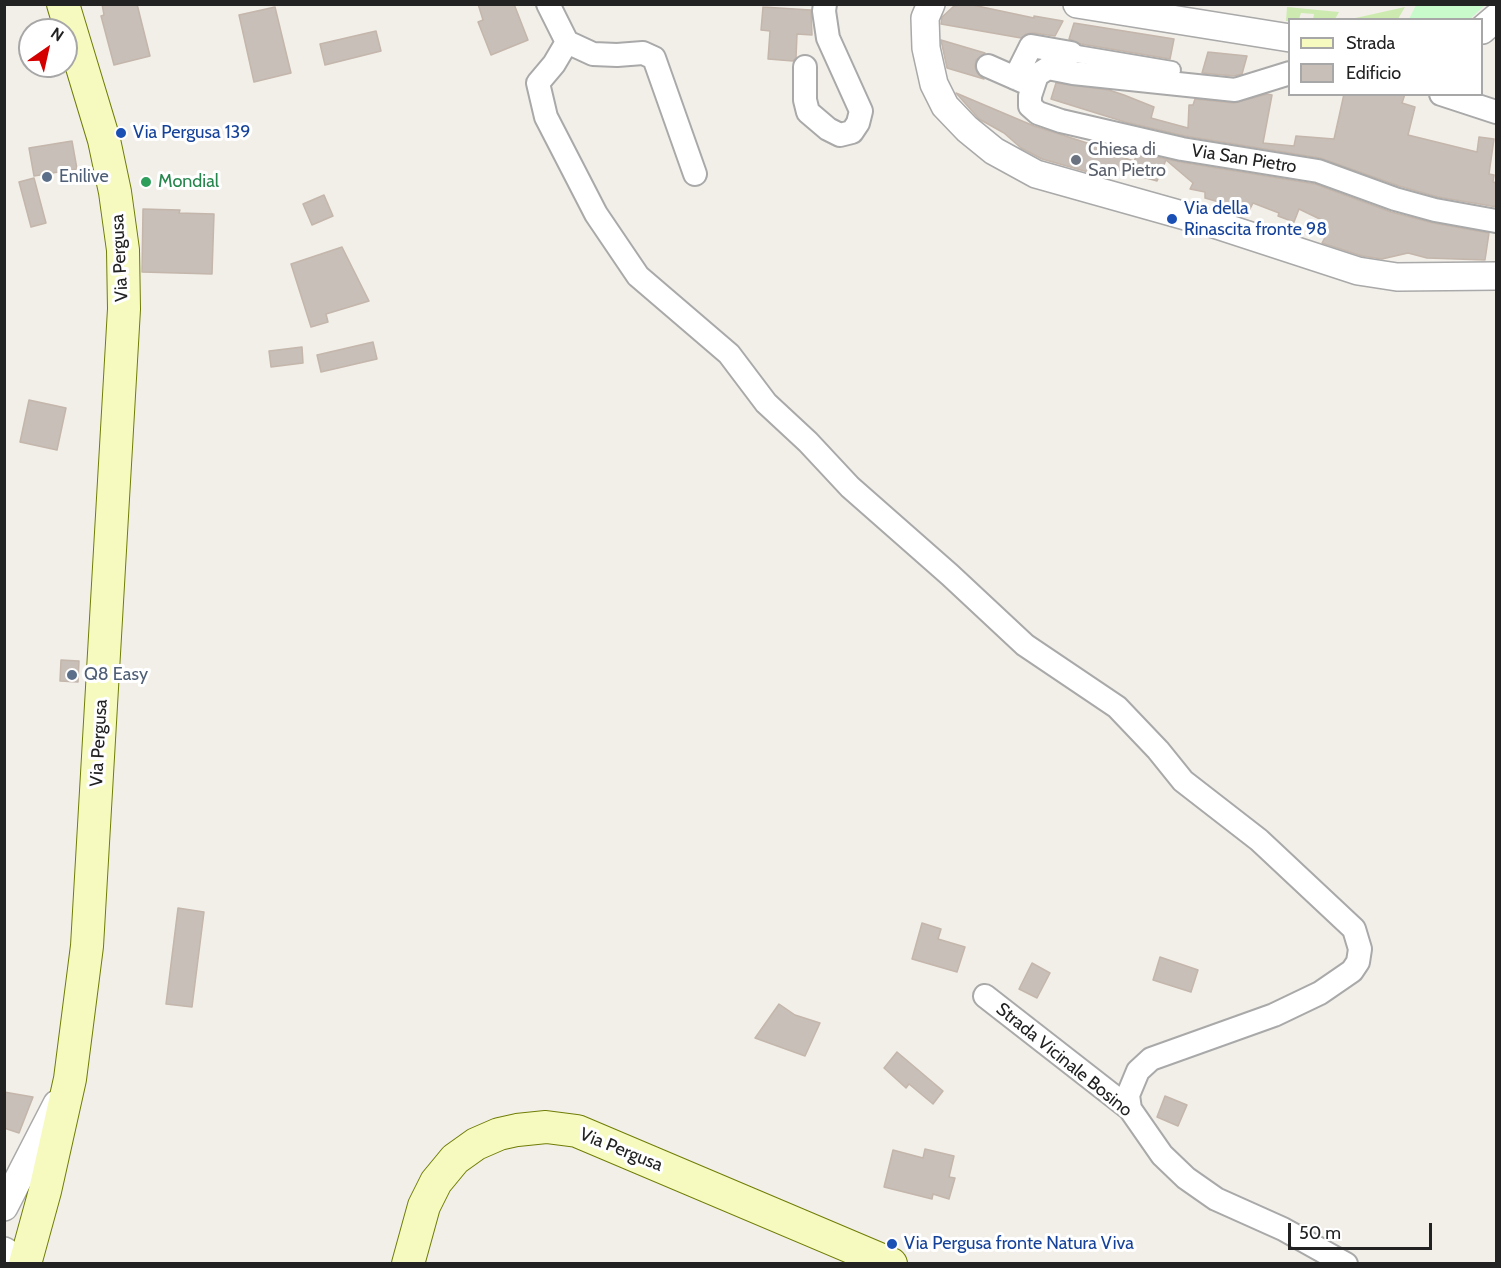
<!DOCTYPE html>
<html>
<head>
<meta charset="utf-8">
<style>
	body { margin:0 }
	#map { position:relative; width:1501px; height:1268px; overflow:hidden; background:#f2efe9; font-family:Cabin,sans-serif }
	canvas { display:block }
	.frame { position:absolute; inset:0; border:6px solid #222; pointer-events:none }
	.legend { position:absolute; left:1288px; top:18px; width:195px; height:78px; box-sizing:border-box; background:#fff; border:2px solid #a7a7a7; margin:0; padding:8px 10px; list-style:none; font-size:18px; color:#222 }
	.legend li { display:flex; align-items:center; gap:12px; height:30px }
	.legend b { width:30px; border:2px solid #a7a7a7 }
	.north { position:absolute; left:18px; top:18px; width:60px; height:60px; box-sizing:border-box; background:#fff; border:2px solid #a7a7a7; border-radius:50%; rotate:34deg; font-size:16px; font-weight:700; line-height:24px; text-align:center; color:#222 }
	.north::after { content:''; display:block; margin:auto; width:21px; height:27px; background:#d40000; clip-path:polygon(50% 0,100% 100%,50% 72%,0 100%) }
	.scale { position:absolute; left:1288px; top:1223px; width:144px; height:27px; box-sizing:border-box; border:3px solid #222; border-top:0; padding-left:8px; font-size:18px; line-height:21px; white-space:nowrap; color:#222; -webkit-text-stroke:4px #fff; paint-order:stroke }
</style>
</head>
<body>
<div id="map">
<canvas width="1501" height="1268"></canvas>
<div class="frame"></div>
<ul class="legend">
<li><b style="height:8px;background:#f7fabf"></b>Strada</li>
<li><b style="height:16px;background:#c7bfb8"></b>Edificio</li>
</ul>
<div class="north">N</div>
<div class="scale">50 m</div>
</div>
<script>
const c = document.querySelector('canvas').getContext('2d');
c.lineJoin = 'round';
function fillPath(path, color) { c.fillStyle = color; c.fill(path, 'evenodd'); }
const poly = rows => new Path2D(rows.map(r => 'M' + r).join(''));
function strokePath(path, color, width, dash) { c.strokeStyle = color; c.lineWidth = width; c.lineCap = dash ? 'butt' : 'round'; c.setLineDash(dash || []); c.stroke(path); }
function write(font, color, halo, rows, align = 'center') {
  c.font = font + ' Cabin,sans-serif'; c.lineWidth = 6; c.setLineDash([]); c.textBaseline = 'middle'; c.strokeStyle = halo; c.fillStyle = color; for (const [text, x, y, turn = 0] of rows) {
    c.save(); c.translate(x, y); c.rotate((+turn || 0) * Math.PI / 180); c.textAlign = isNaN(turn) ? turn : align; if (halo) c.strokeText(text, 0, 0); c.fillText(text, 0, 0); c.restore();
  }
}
const grass = poly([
	[1287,7,1339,12,1335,19,1313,19,1314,14,1301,13,1299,19,1286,21],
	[1405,7,1398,19,1351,19]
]);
const park = poly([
	[1416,5,1484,4,1485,5,1470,19,1409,19]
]);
const building = poly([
	[102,4,137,4,150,56,114,65,101,16,104,15,102,4],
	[478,4,514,4,528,40,491,55,478,22,483,20,478,4],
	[968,4,1034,18,1034,16,1063,21,1055,36,1033,33,1026,34,1021,38,941,24,942,17,954,6,968,4],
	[275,7,291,73,254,82,239,15,275,7],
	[763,7,811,10,812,35,797,34,796,58,793,61,768,59,770,31,761,30,763,7],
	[1074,23,1174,39,1170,59,1081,44,1069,39,1074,23],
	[376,31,381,51,325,65,320,44,376,31],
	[941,40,985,53,976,60,975,67,978,74,984,79,947,68,941,40],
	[1208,52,1247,56,1242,74,1234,76,1202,73,1208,52],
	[1056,83,1109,90,1124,95,1154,107,1151,118,1188,128,1189,105,1193,105,1195,99,1234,103,1267,94,1272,95,1263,143,1294,146,1296,136,1334,139,1344,94,1405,94,1402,103,1415,107,1408,135,1477,152,1479,137,1494,139,1489,174,1494,175,1493,182,1497,183,1497,207,1438,197,1399,186,1320,158,1185,136,1125,122,1051,99,1056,83],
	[956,93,1034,126,1109,150,1109,153,1134,161,1138,153,1180,162,1315,184,1391,212,1433,223,1489,233,1485,260,1427,258,1408,253,1382,259,1362,256,1322,243,1328,232,1324,228,1326,222,1299,209,1294,222,1278,216,1279,213,1253,203,1248,213,1236,207,1205,198,1205,192,1190,189,1193,183,1166,160,1157,181,1111,168,1109,178,1042,159,1021,148,1004,133,979,119,956,93],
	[72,141,77,169,34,176,29,148,72,141],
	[34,178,46,223,31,227,19,182,34,178],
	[324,195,333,216,312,225,303,204,324,195],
	[143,209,180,210,179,213,214,214,212,274,142,272,143,209],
	[342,247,369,301,326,314,328,322,311,327,291,264,342,247],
	[373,342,377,359,321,372,317,355,373,342],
	[302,347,303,363,271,367,269,351,302,347],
	[29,400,66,408,57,450,20,442,29,400],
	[61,660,79,661,78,682,60,681,61,660],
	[178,908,204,912,192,1007,166,1004,178,908],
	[922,923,941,929,938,939,965,947,957,972,912,959,922,923],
	[1160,957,1198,970,1191,992,1153,980,1160,957],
	[1032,963,1050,973,1037,998,1019,989,1032,963],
	[779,1004,795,1015,820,1023,805,1056,755,1038,779,1004],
	[897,1052,943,1091,933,1104,909,1084,906,1088,884,1068,897,1052],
	[4,1092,33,1097,19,1133,4,1128,4,1092],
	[1165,1096,1187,1105,1178,1126,1157,1117,1165,1096],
	[925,1149,954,1156,949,1177,955,1178,949,1199,933,1194,932,1199,884,1187,893,1150,923,1158,925,1149]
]);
const pedestrian = poly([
	[1071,53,1172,70]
]);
const minor = poly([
	[548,4,567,42,593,54,617,55,643,53,654,58,695,174],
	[567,42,554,64,538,83,546,117,596,214,638,276,729,354,766,403,808,442,850,487,950,575,1025,645,1117,707,1158,750,1183,781,1259,840,1354,929,1360,949,1358,962,1352,971,1320,993,1274,1015,1151,1059,1138,1071,1128,1095,1130,1109],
	[988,66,1029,84],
	[805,67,805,100,808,112,828,129,840,135,852,132,858,123,861,111,828,38,824,11,825,4],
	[1290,73,1235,90,1073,73,1048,68,1037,75,1030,96,1030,106,1038,113,1061,121,1182,149,1318,171,1395,199,1435,210,1496,221],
	[1015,78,1031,46,1071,53],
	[1441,94,1496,112],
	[985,996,1130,1109,1162,1155,1186,1178,1216,1199,1283,1229,1346,1264]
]);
const tertiary = poly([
	[931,4,925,18,926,48,934,84,945,106,967,129,994,151,1036,174,1214,224,1358,271,1397,277,1496,276],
	[1077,4,1290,38],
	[1482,30,1496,18],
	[4,1207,57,1104],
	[4,1251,15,1258,18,1264]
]);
const secondary = poly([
	[25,1264,45,1191,70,1079,87,946,124,309,123,250,115,192,104,140,63,4],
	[408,1264,424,1206,436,1182,455,1159,476,1144,499,1134,517,1130,546,1127,577,1131,891,1264]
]);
const markers = [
	[121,133,6,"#1a4fb4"],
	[1076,160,6,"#6b7280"],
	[47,177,6,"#5c6f8a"],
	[146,182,6,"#2e9e5b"],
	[1172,219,6,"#1a4fb4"],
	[72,675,6,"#5c6f8a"],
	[892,1244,6,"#1a4fb4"]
];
const transitNames = [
	["Via Pergusa 139",133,133],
	["Via della",1184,209],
	["Rinascita fronte 98",1184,230],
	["Via Pergusa fronte Natura Viva",904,1244]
];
const worshipNames = [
	["Chiesa di",1088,150],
	["San Pietro",1088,171]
];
const streetNames = [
	["Via San Pietro",1244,159,9],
	["Via Pergusa",120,258,-93],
	["Via Pergusa",99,743,-87],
	["Strada Vicinale Bosino",1064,1060,39],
	["Via Pergusa",621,1150,22]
];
const serviceNames = [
	["Enilive",59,177],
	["Q8 Easy",84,675]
];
const leisureNames = [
	["Mondial",158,182]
];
fillPath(grass, '#cdebb0');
fillPath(park, '#c8facc');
fillPath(building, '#c7bfb8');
strokePath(building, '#c4b6ab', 1.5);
strokePath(pedestrian, '#a9a9a9', 20);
strokePath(minor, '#a9a9a9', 26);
strokePath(tertiary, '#a9a9a9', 30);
strokePath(secondary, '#707d05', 34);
strokePath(pedestrian, '#fff', 16);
strokePath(minor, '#fff', 22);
strokePath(tertiary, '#fff', 27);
strokePath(secondary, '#f7fabf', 32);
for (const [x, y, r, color] of markers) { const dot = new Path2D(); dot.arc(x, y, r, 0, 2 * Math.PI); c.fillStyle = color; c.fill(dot); strokePath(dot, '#fff', 2); }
write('18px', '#164399', '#fff', transitNames, 'left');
write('18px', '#5b616d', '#fff', worshipNames, 'left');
write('18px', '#222', '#fff', streetNames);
write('18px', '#4e5e75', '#fff', serviceNames, 'left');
write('18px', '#27864d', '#fff', leisureNames, 'left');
</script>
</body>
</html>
